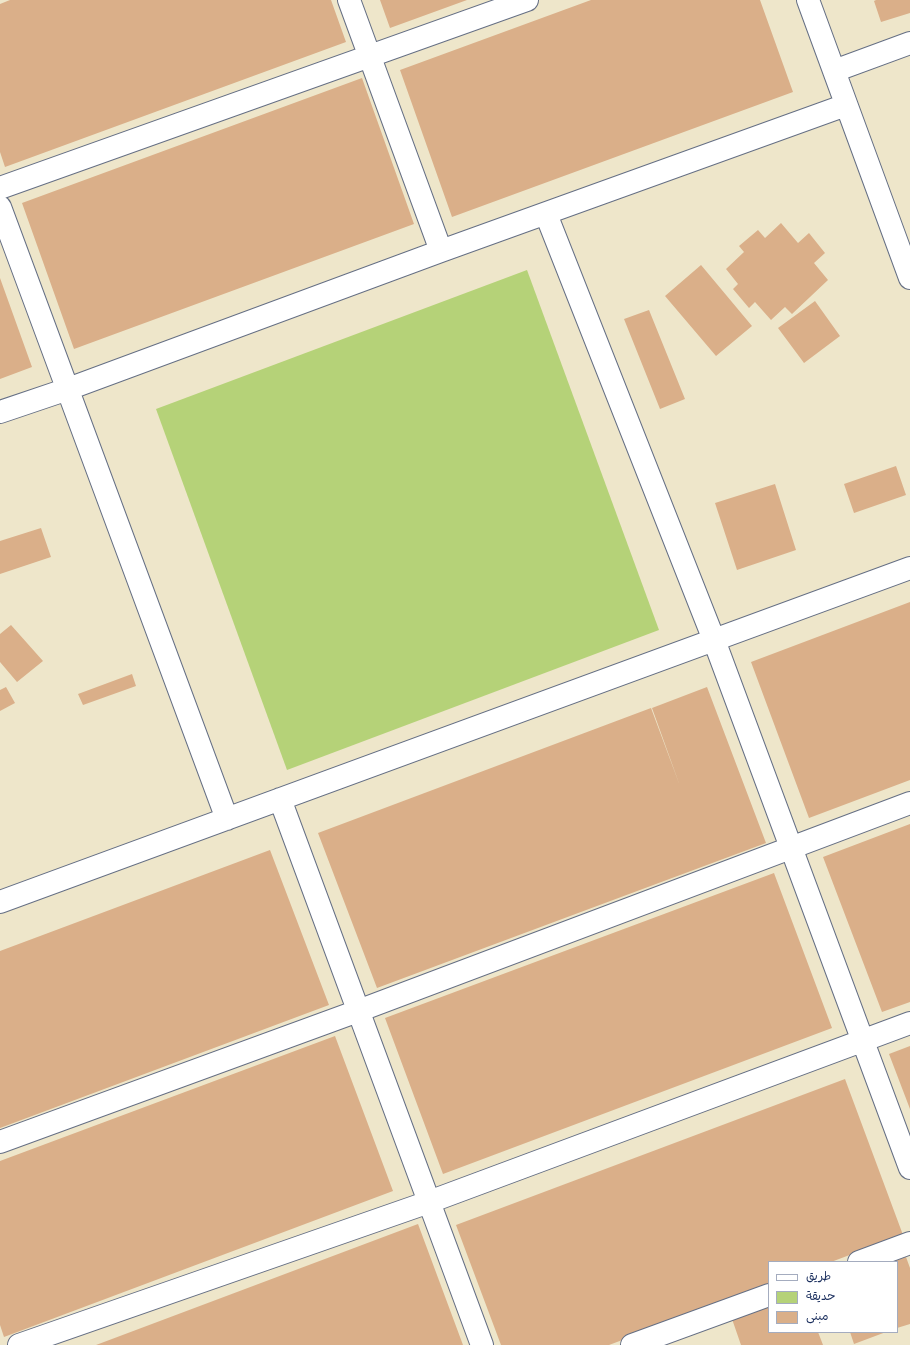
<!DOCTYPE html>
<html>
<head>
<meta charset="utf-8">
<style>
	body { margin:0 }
	#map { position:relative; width:910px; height:1345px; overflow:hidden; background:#eee6ca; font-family:Kalam,"Playpen Sans Arabic",sans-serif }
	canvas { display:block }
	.legend { position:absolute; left:768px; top:1261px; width:130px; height:72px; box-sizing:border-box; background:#fff; border:1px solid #a4acbf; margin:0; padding:5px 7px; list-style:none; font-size:12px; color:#1b2f5e }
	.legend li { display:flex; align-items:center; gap:8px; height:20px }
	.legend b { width:20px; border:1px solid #a4acbf }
</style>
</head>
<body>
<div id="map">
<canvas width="910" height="1345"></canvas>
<ul class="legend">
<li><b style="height:5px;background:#fff"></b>طريق</li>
<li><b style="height:11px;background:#b5d278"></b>حديقة</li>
<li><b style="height:11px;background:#daaf89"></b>مبنى</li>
</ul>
</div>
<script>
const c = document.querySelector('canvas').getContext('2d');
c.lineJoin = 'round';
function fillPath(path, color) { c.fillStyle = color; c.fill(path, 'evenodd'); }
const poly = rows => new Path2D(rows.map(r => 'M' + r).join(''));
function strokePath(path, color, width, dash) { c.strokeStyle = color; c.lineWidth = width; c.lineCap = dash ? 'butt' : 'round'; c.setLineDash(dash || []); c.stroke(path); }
const green = poly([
	[527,270,659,630,287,770,156,409]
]);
const building = poly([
	[10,0,331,0,346,42,5,167,0,152,0,4],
	[380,0,467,0,390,28],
	[591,0,760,0,793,92,452,217,400,70],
	[876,0,910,0,910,13,881,22,874,1],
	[362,78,414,224,74,349,22,203],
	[781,223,798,243,809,233,825,253,814,263,828,280,792,314,785,307,771,320,755,302,749,308,733,289,738,284,726,269,744,252,739,246,758,230,765,238],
	[701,265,752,326,716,356,665,296],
	[0,278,32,367,0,379],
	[815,301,840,336,804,363,778,328],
	[649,310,685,399,660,409,624,319],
	[896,466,906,495,854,513,844,484],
	[775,484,796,550,737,570,715,503],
	[41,528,51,557,0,574,0,541],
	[910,602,910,780,809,818,751,662],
	[11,625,43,661,17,682,0,662,0,634],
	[132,674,136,686,83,705,78,694],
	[6,687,15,703,0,711,0,690],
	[707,687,766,843,377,988,318,833,651,708,680,786,652,708],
	[910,824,910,1002,882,1012,823,857],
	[270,850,329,1005,0,1128,0,951],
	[774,873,832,1028,443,1174,385,1018],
	[335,1036,393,1191,4,1337,0,1325,0,1161],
	[910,1046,910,1109,889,1054],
	[845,1079,903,1235,831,1262,769,1262,769,1285,609,1345,501,1345,456,1225],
	[418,1224,463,1345,96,1345],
	[906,1257,910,1268,910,1324,897,1328,897,1262,892,1262],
	[769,1305,769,1332,818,1332,823,1345,741,1345,732,1319],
	[850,1332,886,1332,854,1344]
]);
const street = poly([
	[349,0,441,251],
	[808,0,910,278],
	[834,71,910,43],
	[0,188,527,0],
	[0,207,227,819],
	[546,214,714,640,910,1168],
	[0,412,68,389,441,251,846,105],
	[280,799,482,1345],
	[0,902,910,568],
	[0,1142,358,1011,910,803],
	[859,1262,910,1243],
	[19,1345,429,1202,910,1023],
	[632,1345,769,1295]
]);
fillPath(green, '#b5d278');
fillPath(building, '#daaf89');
strokePath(street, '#656f84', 24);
strokePath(street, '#fff', 22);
</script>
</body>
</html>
